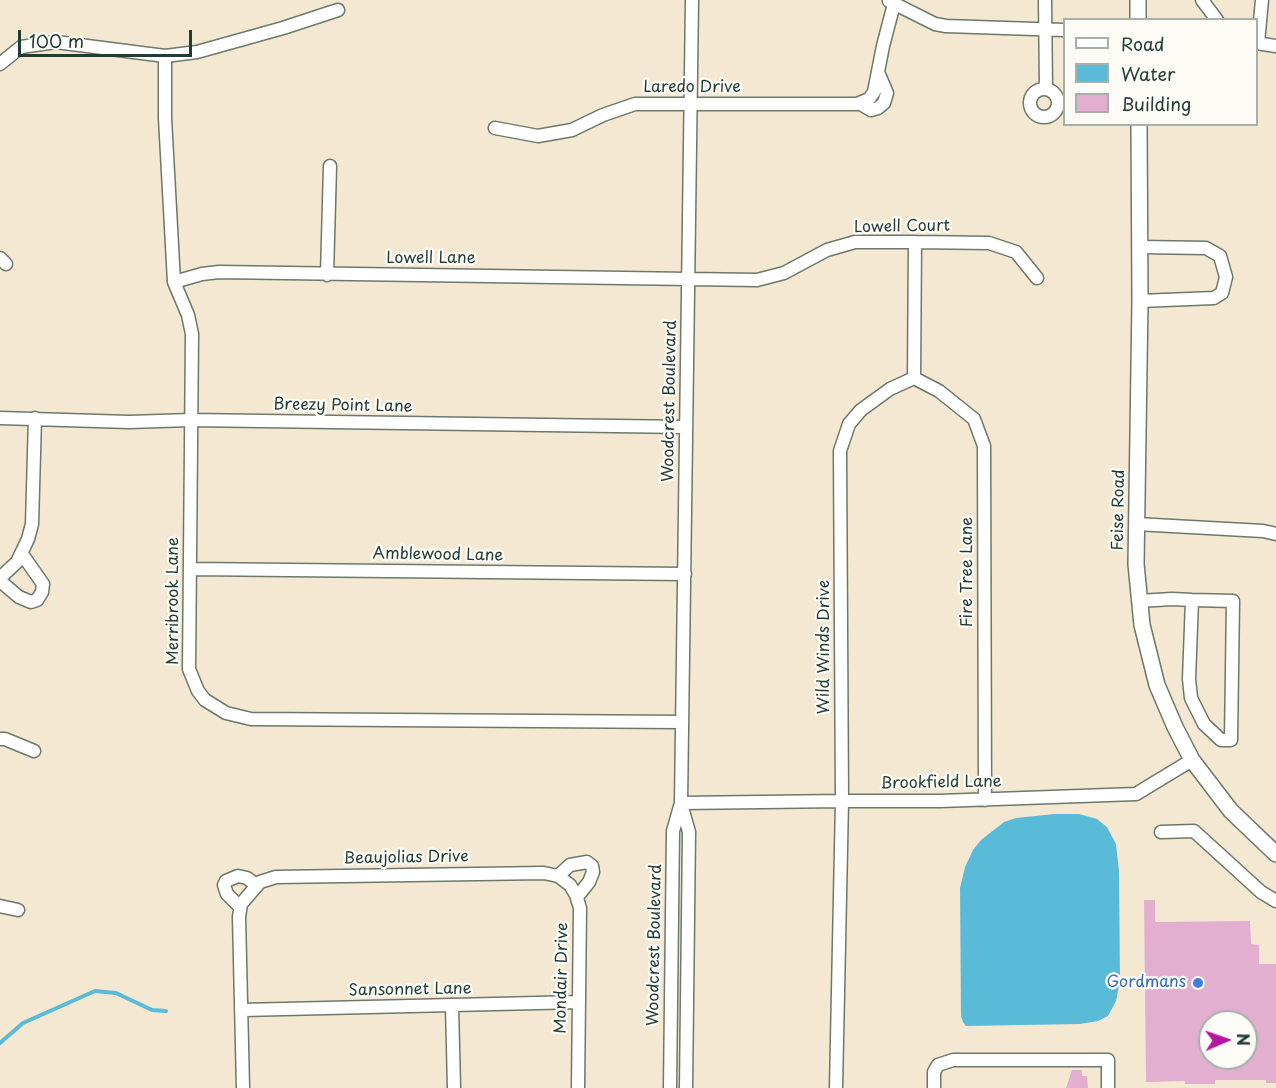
<!DOCTYPE html>
<html>
<head>
<meta charset="utf-8">
<style>
	body { margin:0 }
	#map { position:relative; width:1276px; height:1088px; overflow:hidden; background:#f5e8d2; font-family:"Playpen Sans",sans-serif }
	canvas { display:block }
	.legend { position:absolute; left:1063px; top:18px; width:195px; height:108px; box-sizing:border-box; background:#fdfcf7; border:2px solid #a4b0a9; margin:0; padding:8px 10px; list-style:none; font-size:18px; color:#1f3d34 }
	.legend li { display:flex; align-items:center; gap:12px; height:30px }
	.legend b { width:30px; border:2px solid #a4b0a9 }
	.north { position:absolute; left:1198px; top:1010px; width:60px; height:60px; box-sizing:border-box; background:#fdfcf7; border:2px solid #a4b0a9; border-radius:50%; rotate:88deg; font-size:16px; font-weight:700; line-height:24px; text-align:center; color:#1f3d34 }
	.north::after { content:''; display:block; margin:auto; width:21px; height:27px; background:#b5179e; clip-path:polygon(50% 0,100% 100%,50% 72%,0 100%) }
	.scale { position:absolute; left:18px; top:30px; width:174px; height:27px; box-sizing:border-box; border:3px solid #1f3d34; border-top:0; padding-left:8px; font-size:18px; line-height:21px; white-space:nowrap; color:#1f3d34; -webkit-text-stroke:4px #fdfcf7; paint-order:stroke }
</style>
</head>
<body>
<div id="map">
<canvas width="1276" height="1088"></canvas>
<ul class="legend">
<li><b style="height:8px;background:#fff"></b>Road</li>
<li><b style="height:16px;background:#5abbd8"></b>Water</li>
<li><b style="height:16px;background:#e2afd1"></b>Building</li>
</ul>
<div class="north">N</div>
<div class="scale">100 m</div>
</div>
<script>
const c = document.querySelector('canvas').getContext('2d');
c.lineJoin = 'round';
function fillPath(path, color) { c.fillStyle = color; c.fill(path, 'evenodd'); }
const poly = rows => new Path2D(rows.map(r => 'M' + r).join(''));
function strokePath(path, color, width, dash) { c.strokeStyle = color; c.lineWidth = width; c.lineCap = dash ? 'butt' : 'round'; c.setLineDash(dash || []); c.stroke(path); }
function write(font, color, halo, rows, align = 'center') {
  c.font = font + ' "Playpen Sans",sans-serif'; c.lineWidth = 4.5; c.setLineDash([]); c.textBaseline = 'middle'; c.strokeStyle = halo; c.fillStyle = color; for (const [text, x, y, turn = 0] of rows) {
    c.save(); c.translate(x, y); c.rotate((+turn || 0) * Math.PI / 180); c.textAlign = isNaN(turn) ? turn : align; if (halo) c.strokeText(text, 0, 0); c.fillText(text, 0, 0); c.restore();
  }
}
const water = poly([
	[1054,814,1079,814,1097,819,1107,827,1116,844,1119,871,1120,981,1116,1001,1108,1016,1098,1021,1080,1024,966,1026,963,1022,961,1016,960,888,965,867,973,850,981,840,1004,822,1016,818]
]);
const stream = poly([
	[0,1043,23,1023,95,991,116,993,152,1010,166,1011]
]);
const building = poly([
	[1144,900,1155,900,1155,922,1250,921,1251,944,1259,945,1259,964,1276,964,1276,1083,1266,1083,1266,1080,1215,1080,1215,1084,1185,1084,1185,1081,1146,1082],
	[1210,1022,1246,1022,1246,1058,1210,1058],
	[1072,1070,1082,1070,1082,1076,1087,1076,1088,1088,1066,1088]
]);
const minor = poly([
	[1045,0,1046,89],
	[1202,0,1217,20],
	[889,1,935,24,946,26,1064,30],
	[1256,43,1276,46],
	[1258,43,1262,0],
	[165,56,165,118,174,282,188,315,192,334,189,669,198,691,205,700,226,713,251,719,682,722],
	[0,64,21,47,56,42,165,56,197,52,283,28,338,10],
	'1030 103a14 14 0 1 1 28 0a14 14 0 1 1-28 0Z',
	[859,103,871,110,878,108,884,103,887,93,878,72],
	[495,128,538,136,572,130,603,115,635,104,857,104,869,99,874,92,883,46,894,4],
	[1140,247,1206,248,1220,256,1226,277,1222,293,1214,298,1140,301],
	[0,258,6,264],
	[327,275,330,166],
	[174,282,202,274,219,272,757,280,784,273,827,250,855,242,915,242,989,243,1016,252,1037,278],
	[914,378,939,391,974,419,984,446,985,800],
	[0,418,129,422,191,420,686,427],
	[1136,524,1263,531,1276,534],
	[191,569,685,574],
	[0,578,17,562,28,539,32,524,35,418],
	[0,581,19,597,31,602,37,600,42,592,43,584,22,554],
	[1139,601,1172,599,1192,600,1233,601,1231,740,1221,740,1204,724,1191,698,1189,679,1192,600],
	[0,739,5,739,34,751],
	[681,803,842,801,940,801,1136,794,1192,760],
	[681,804,689,832,686,1088],
	[1161,832,1194,831,1261,892,1276,901],
	[558,876,570,865,587,862,592,866,593,872,589,882,577,897],
	[0,906,18,910],
	[240,907,227,894,224,885,226,881,238,876,247,878,256,885],
	[452,1005,454,1088],
	[242,1010,579,1002],
	[243,1088,239,917,241,904,260,882,276,877,544,873,558,876,570,885,576,895,580,908,578,1088],
	[670,1088,673,831,681,803,692,0],
	[836,1088,842,801,840,451,849,424,861,410,890,389,914,378,915,242],
	[934,1088,934,1072,938,1065,953,1060,1108,1060,1108,1088]
]);
const major = poly([
	[1138,0,1138,20],
	[1139,124,1140,301,1136,564,1142,625,1157,685,1175,727,1192,760,1231,811,1276,854]
]);
const markers = [
	[1198,983,6,"#3f7fe0"]
];
const streetNames = [
	["Laredo Drive",692,88],
	["Lowell Court",902,227,-1],
	["Lowell Lane",431,259],
	["Woodcrest Boulevard",670,401,-89],
	["Breezy Point Lane",343,406,1],
	["Feise Road",1119,510,-89],
	["Amblewood Lane",438,555,1],
	["Fire Tree Lane",968,572,-90],
	["Merribrook Lane",174,601,-90],
	["Wild Winds Drive",825,647,-90],
	["Brookfield Lane",941,783,-1],
	["Beaujolias Drive",406,858,-1],
	["Woodcrest Boulevard",655,945,-89],
	["Mondair Drive",562,978,-89],
	["Sansonnet Lane",410,990,-1]
];
const shopNames = [
	["Gordmans",1186,983]
];
fillPath(water, '#5abbd8');
strokePath(stream, '#5abbd8', 4);
fillPath(building, '#e2afd1');
strokePath(minor, '#6a796b', 15);
strokePath(major, '#6a796b', 18);
strokePath(minor, '#fff', 12);
strokePath(major, '#fff', 15);
for (const [x, y, r, color] of markers) { const dot = new Path2D(); dot.arc(x, y, r, 0, 2 * Math.PI); c.fillStyle = color; c.fill(dot); strokePath(dot, '#fdfcf7', 2); }
write('16px', '#1f3d34', '#fdfcf7', streetNames);
write('16px', '#366cbe', '#fdfcf7', shopNames, 'right');
</script>
</body>
</html>
